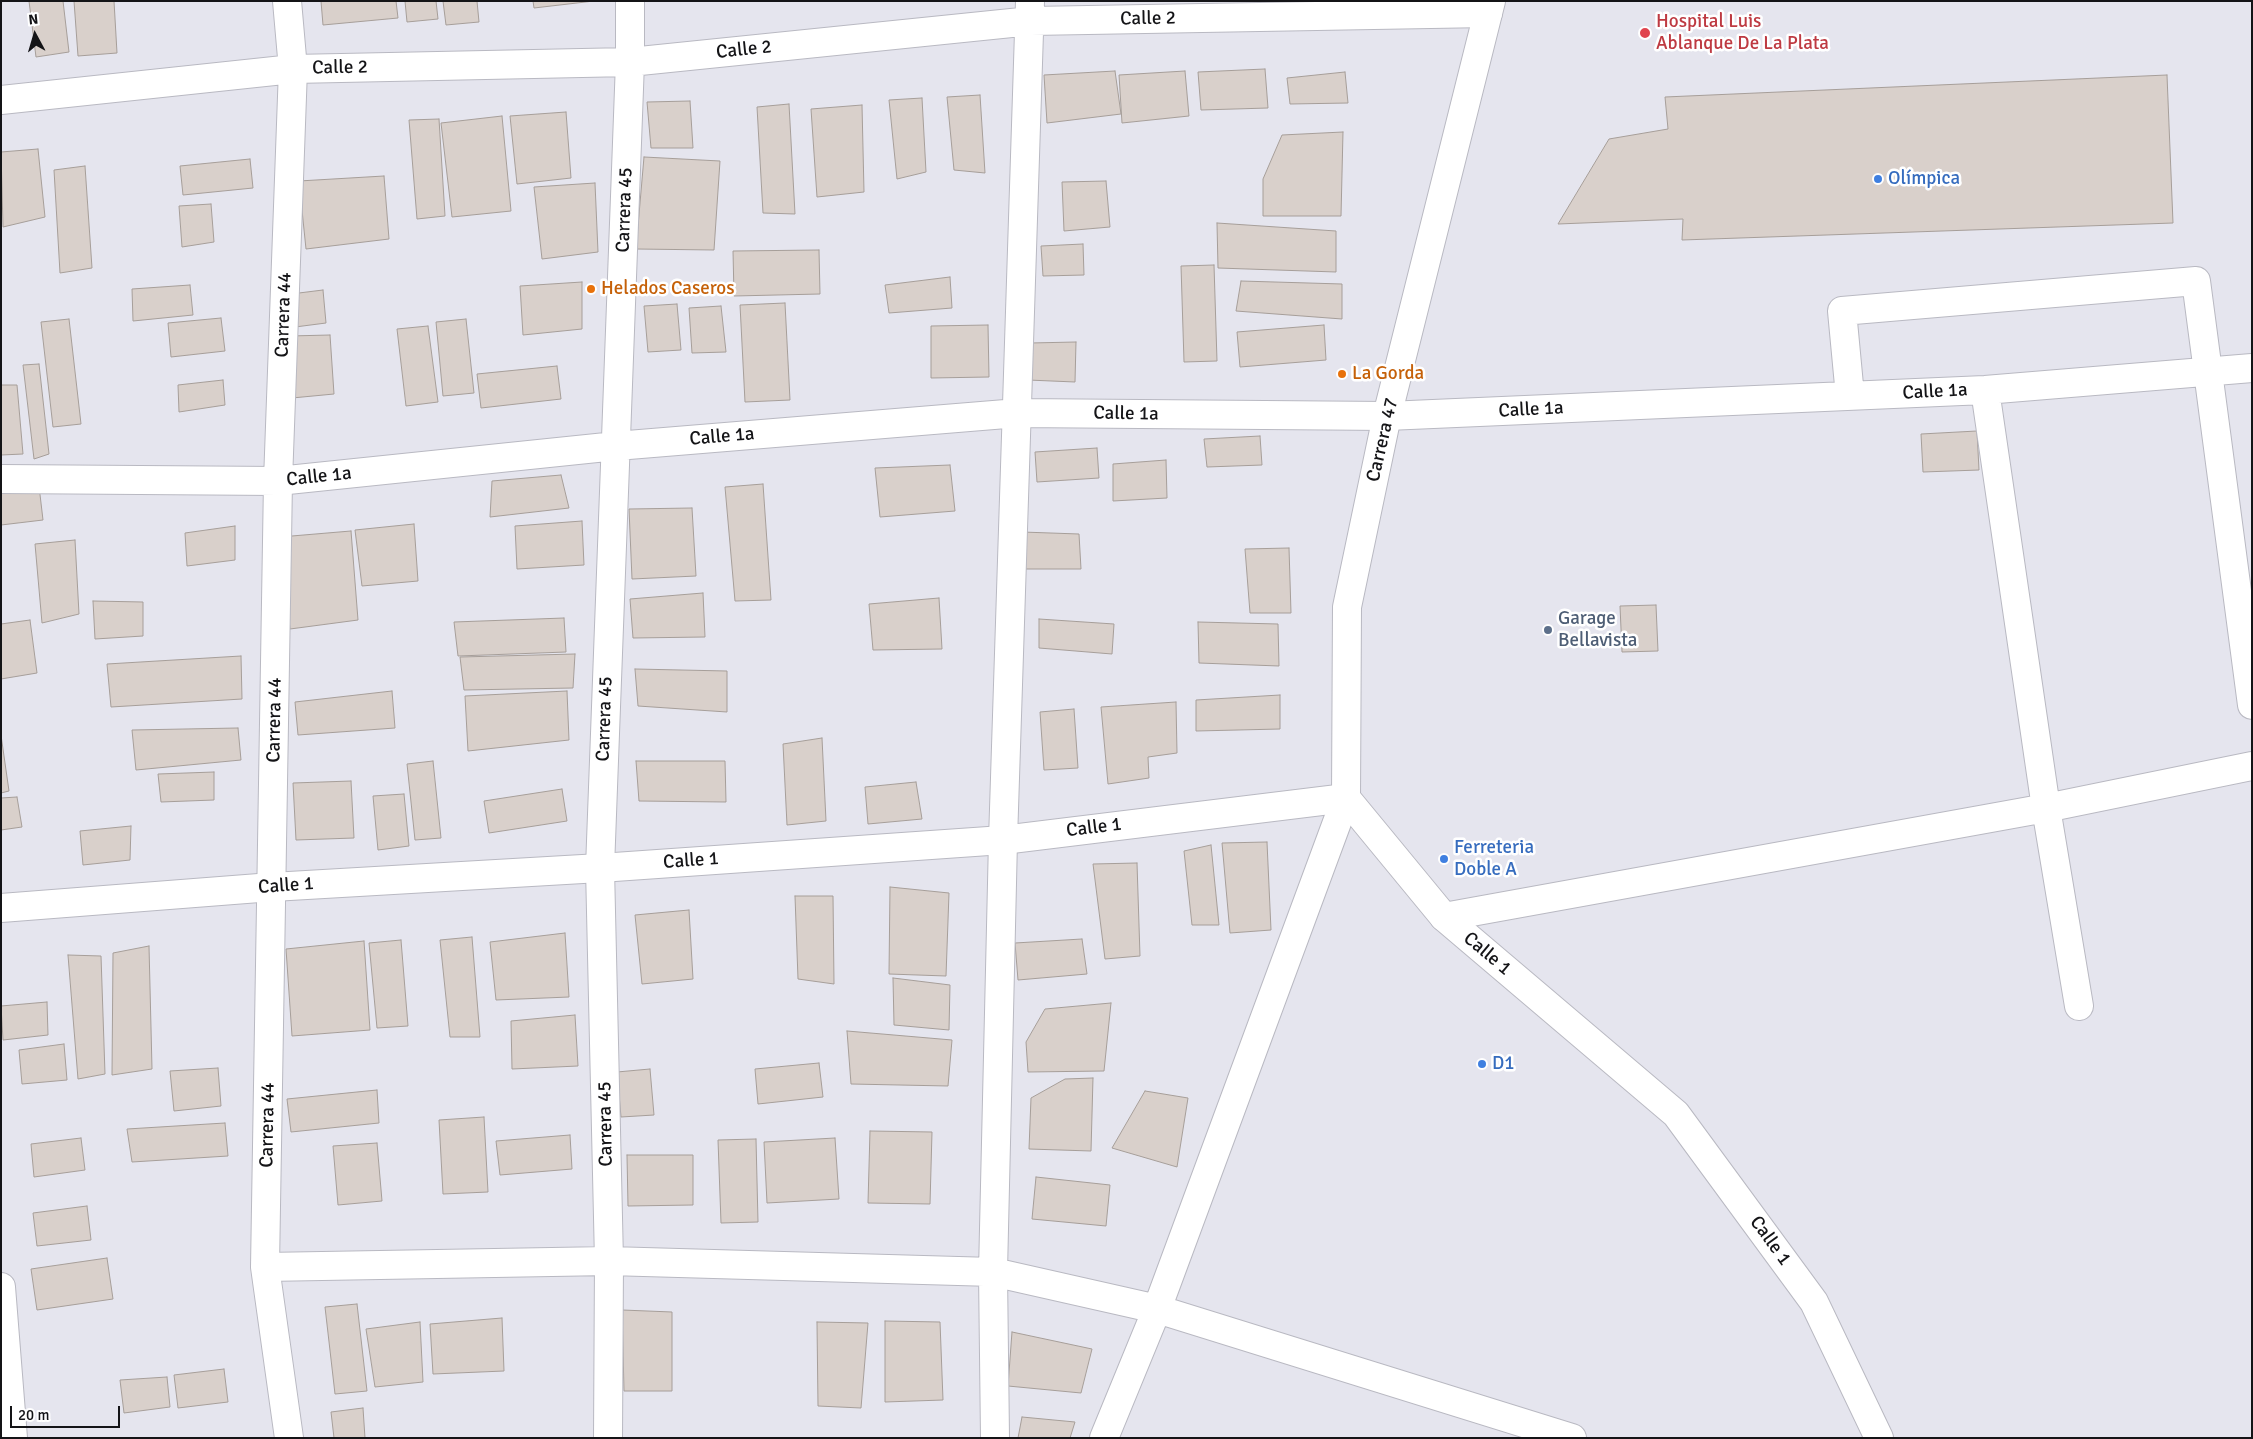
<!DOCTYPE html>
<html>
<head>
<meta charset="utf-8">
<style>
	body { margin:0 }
	#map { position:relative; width:2253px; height:1439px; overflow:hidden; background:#e5e5ee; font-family:Signika,sans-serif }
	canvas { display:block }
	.frame { position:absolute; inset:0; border:2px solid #141417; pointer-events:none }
	.north { position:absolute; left:10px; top:10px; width:50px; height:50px; -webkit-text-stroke:4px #fff; paint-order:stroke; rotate:354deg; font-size:14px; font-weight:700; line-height:20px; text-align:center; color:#141417 }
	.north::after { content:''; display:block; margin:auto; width:18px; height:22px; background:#141417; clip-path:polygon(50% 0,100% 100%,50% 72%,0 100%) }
	.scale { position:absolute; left:10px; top:1406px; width:110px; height:22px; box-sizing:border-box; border:2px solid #141417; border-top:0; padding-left:6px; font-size:15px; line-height:18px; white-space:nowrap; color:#141417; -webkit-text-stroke:4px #fff; paint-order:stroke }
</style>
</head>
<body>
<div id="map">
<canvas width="2253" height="1439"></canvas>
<div class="frame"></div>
<div class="north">N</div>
<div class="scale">20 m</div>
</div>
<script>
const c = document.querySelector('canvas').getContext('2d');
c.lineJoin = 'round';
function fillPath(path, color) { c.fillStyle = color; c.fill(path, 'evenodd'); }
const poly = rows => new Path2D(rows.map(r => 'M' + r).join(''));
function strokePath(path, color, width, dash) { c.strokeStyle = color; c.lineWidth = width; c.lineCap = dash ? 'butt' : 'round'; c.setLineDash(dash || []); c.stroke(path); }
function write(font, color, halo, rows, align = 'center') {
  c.font = font + ' Signika,sans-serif'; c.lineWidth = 5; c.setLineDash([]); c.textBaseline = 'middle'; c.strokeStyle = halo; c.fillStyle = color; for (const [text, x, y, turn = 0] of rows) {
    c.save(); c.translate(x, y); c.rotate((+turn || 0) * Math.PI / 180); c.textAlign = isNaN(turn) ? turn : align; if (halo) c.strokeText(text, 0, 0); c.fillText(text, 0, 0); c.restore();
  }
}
const building = poly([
	[29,1,63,1,69,52,36,57,29,1],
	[74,1,114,1,117,53,78,56,74,1],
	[321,1,396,1,398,18,323,25,321,1],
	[405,1,436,1,438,19,407,22,405,1],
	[443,1,477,1,479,22,446,25,443,1],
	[533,1,594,1,534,8,533,1],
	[1265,69,1268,108,1201,110,1198,72,1265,69],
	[1115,71,1121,114,1047,123,1044,75,1115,71],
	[1185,71,1189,116,1122,123,1119,75,1185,71],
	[1345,72,1348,103,1290,104,1287,78,1345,72],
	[2167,75,2173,223,1682,240,1683,219,1558,224,1609,139,1668,129,1665,97,2167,75],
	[980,95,985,173,954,170,947,97,980,95],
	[922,98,926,172,897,179,889,100,922,98],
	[690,101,693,148,651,148,647,102,690,101],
	[789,104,795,214,763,213,757,107,789,104],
	[862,105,864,192,817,197,811,109,862,105],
	[566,112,571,178,517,184,510,116,566,112],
	[502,116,511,211,452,217,441,123,502,116],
	[439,119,445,216,417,219,409,120,439,119],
	[1343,132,1341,216,1263,216,1263,179,1282,135,1343,132],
	[38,149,45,217,3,227,1,152,38,149],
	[644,157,720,161,714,250,636,249,644,157],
	[250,159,253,188,183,195,180,166,250,159],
	[85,166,92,268,60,273,54,170,85,166],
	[384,176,389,239,306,249,299,181,384,176],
	[1106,181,1110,227,1064,231,1062,182,1106,181],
	[595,183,598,252,542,259,534,187,595,183],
	[211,204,214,242,182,247,179,206,211,204],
	[1217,223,1336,231,1336,272,1218,268,1217,223],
	[1083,244,1084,275,1043,276,1041,246,1083,244],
	[819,250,820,294,734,296,733,251,819,250],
	[1214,265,1217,361,1184,362,1181,266,1214,265],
	[950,277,952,308,889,313,885,285,950,277],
	[1241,281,1342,284,1342,319,1236,311,1241,281],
	[582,282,582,329,523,335,520,286,582,282],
	[190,285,193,315,133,321,132,289,190,285],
	[323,290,326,323,295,327,291,294,323,290],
	[785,303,790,400,745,402,740,305,785,303],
	[677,304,681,350,648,352,644,306,677,304],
	[721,306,726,352,692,353,689,308,721,306],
	[221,318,225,351,171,357,168,323,221,318],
	[69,319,81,424,53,427,41,322,69,319],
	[466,319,474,393,443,396,436,322,466,319],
	[988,325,989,377,931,378,931,326,988,325],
	[1324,325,1326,360,1240,367,1237,332,1324,325],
	[428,326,438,402,406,406,397,329,428,326],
	[330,335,334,394,292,398,289,336,330,335],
	[1076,342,1075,382,1028,380,1030,343,1076,342],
	[39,364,49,454,34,459,23,365,39,364],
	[557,366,561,399,481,408,477,374,557,366],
	[223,380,225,405,179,412,178,385,223,380],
	[1,385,17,385,23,454,1,455,1,385],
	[1977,431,1979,470,1923,472,1921,434,1977,431],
	[1260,436,1262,465,1207,467,1204,439,1260,436],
	[1097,448,1099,478,1037,482,1035,452,1097,448],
	[1166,460,1167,498,1113,501,1113,464,1166,460],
	[950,465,955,511,880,517,875,468,950,465],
	[561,475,569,508,490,517,492,481,561,475],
	[763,484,771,600,735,601,725,487,763,484],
	[39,486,43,520,1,525,1,491,39,486],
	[692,508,696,576,632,579,629,509,692,508],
	[582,521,584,565,517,569,515,526,582,521],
	[414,524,418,581,362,586,355,530,414,524],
	[235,526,235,560,187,566,185,533,235,526],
	[351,531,358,620,290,629,280,537,351,531],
	[1022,532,1079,534,1081,569,1023,569,1022,532],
	[75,540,79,614,42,623,35,544,75,540],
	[1289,548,1291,613,1250,613,1245,549,1289,548],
	[703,593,705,637,633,638,630,599,703,593],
	[939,598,942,649,873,650,869,604,939,598],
	[93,601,143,602,143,636,95,639,93,601],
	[1656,605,1658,651,1622,652,1620,606,1656,605],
	[564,618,566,652,458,656,454,622,564,618],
	[1039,619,1114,624,1112,654,1039,648,1039,619],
	[30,620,37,673,1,679,1,624,30,620],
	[1198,622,1278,624,1279,666,1199,663,1198,622],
	[575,654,573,688,464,690,460,657,575,654],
	[241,656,242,699,111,707,107,664,241,656],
	[635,669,727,671,727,712,638,706,635,669],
	[392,691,395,728,298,735,295,702,392,691],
	[567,691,569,740,468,751,465,696,567,691],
	[1280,695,1280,729,1196,731,1196,700,1280,695],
	[1176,702,1177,753,1148,757,1149,778,1108,784,1101,707,1176,702],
	[1074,709,1078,768,1044,770,1040,712,1074,709],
	[238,728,241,760,136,770,132,730,238,728],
	[1,735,9,791,1,793,1,735],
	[822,738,826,821,787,825,783,744,822,738],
	[433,761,441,838,415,840,407,764,433,761],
	[636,761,725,761,726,802,639,801,636,761],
	[214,772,214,800,161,802,158,774,214,772],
	[351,781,354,838,296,840,293,783,351,781],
	[916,782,922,819,868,824,865,787,916,782],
	[562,789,567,821,489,833,484,801,562,789],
	[404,794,409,846,378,850,373,796,404,794],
	[17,797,22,827,1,830,1,798,17,797],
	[131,826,130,860,83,865,80,831,131,826],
	[1267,842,1271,930,1230,933,1222,843,1267,842],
	[1211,845,1219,925,1192,925,1184,851,1211,845],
	[1137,863,1140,956,1105,959,1093,864,1137,863],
	[890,887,949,893,946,976,889,974,890,887],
	[795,896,833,896,834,984,798,979,795,896],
	[689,910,693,979,642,984,635,915,689,910],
	[565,933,569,997,496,1000,490,942,565,933],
	[472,937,480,1037,450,1037,440,940,472,937],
	[1082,939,1087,974,1018,980,1015,943,1082,939],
	[401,940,408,1026,377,1028,369,943,401,940],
	[364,941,370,1030,292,1036,286,949,364,941],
	[149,946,152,1069,112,1075,113,953,149,946],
	[68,955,101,956,105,1074,78,1079,68,955],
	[893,978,950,985,949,1030,894,1025,893,978],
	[47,1002,48,1035,3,1040,1,1006,47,1002],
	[1111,1003,1104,1071,1028,1072,1026,1042,1045,1009,1111,1003],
	[575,1015,578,1066,512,1069,511,1021,575,1015],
	[847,1031,952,1040,948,1086,851,1084,847,1031],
	[64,1044,67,1080,22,1084,19,1050,64,1044],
	[819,1063,823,1097,758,1104,755,1069,819,1063],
	[218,1068,221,1106,174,1111,170,1071,218,1068],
	[650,1069,654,1115,621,1117,617,1072,650,1069],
	[1093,1078,1091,1151,1029,1149,1031,1098,1065,1079,1093,1078],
	[377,1090,379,1123,291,1132,287,1099,377,1090],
	[1145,1091,1188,1098,1177,1167,1112,1148,1145,1091],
	[484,1117,488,1192,443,1194,439,1120,484,1117],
	[225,1123,228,1156,132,1162,127,1129,225,1123],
	[870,1131,932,1132,930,1204,868,1203,870,1131],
	[570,1135,572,1169,500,1175,496,1141,570,1135],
	[81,1138,85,1170,34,1177,31,1144,81,1138],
	[835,1138,839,1199,767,1203,764,1142,835,1138],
	[756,1139,758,1222,721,1223,718,1140,756,1139],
	[377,1143,382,1201,338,1205,333,1146,377,1143],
	[627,1155,693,1155,693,1205,628,1206,627,1155],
	[1036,1177,1110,1185,1106,1226,1032,1219,1036,1177],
	[87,1206,91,1240,37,1246,33,1213,87,1206],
	[107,1258,113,1299,37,1310,31,1269,107,1258],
	[357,1304,367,1391,335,1394,325,1307,357,1304],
	[622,1310,672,1312,672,1391,624,1391,622,1310],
	[502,1318,504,1371,433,1374,430,1324,502,1318],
	[885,1321,940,1322,943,1400,885,1402,885,1321],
	[420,1322,423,1382,375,1387,366,1329,420,1322],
	[817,1322,868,1323,861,1408,818,1406,817,1322],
	[1012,1332,1092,1349,1081,1393,1008,1386,1012,1332],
	[224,1369,228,1402,178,1408,174,1375,224,1369],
	[167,1377,170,1407,124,1413,120,1380,167,1377],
	[363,1408,365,1438,334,1438,331,1412,363,1408],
	[1022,1417,1075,1422,1070,1438,1018,1438,1022,1417]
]);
const minor = poly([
	[287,1,293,69,278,481,265,1267,289,1438],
	[1,100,293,69,630,62,1031,21,1488,13],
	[1985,390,2046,808,2079,1006],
	[1850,396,1842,311,2196,281,2252,705],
	[1,479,278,481,616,446,1018,413,1387,416,1985,390,2252,368],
	[1444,917,2046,808,2252,766],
	[265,1267,609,1261,993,1272,1157,1309,1572,1438],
	[1,1287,13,1438],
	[608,1438,609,1261,600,868,630,62,630,1],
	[995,1438,993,1272,1003,840,1030,1],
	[1104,1438,1157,1309,1346,798]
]);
const major = poly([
	[1346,798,1347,607,1387,416,1491,1],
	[1,908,272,887,600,868,1003,840,1346,798,1444,917,1676,1114,1814,1302,1879,1438]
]);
const markers = [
	[1645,33,6,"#e0444e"],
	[1878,179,5,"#3f7fe0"],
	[591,289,5,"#e8710a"],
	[1342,374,5,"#e8710a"],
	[1548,630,5,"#5c6f8a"],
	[1444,859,5,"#3f7fe0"],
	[1482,1064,5,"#3f7fe0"]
];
const streetNames = [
	["Calle 2",1148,19,-1],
	["Calle 2",744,50,-6],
	["Calle 2",340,68,-1],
	["Carrera 45",625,210,-88],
	["Carrera 44",284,315,-88],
	["Calle 1a",1935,392,-3],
	["Calle 1a",1531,410,-3],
	["Calle 1a",1126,414,1],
	["Calle 1a",722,437,-5],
	["Carrera 47",1383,440,-77],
	["Calle 1a",319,477,-6],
	["Carrera 45",605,719,-88],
	["Carrera 44",275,720,-89],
	["Calle 1",1094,828,-7],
	["Calle 1",691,861,-4],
	["Calle 1",286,886,-4],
	["Calle 1",1487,954,40],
	["Carrera 45",606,1124,-91],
	["Carrera 44",268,1125,-89],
	["Calle 1",1770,1241,54]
];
const healthNames = [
	["Hospital Luis",1656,22],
	["Ablanque De La Plata",1656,44]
];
const shopNames = [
	["Olímpica",1888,179],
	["Ferreteria",1454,848],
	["Doble A",1454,870],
	["D1",1492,1064]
];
const foodNames = [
	["Helados Caseros",601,289],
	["La Gorda",1352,374]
];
const serviceNames = [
	["Garage",1558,619],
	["Bellavista",1558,641]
];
fillPath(building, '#d9d0cb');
strokePath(building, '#a69e99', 1);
strokePath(minor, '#b9b9c2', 30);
strokePath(major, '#b9b9c2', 30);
strokePath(minor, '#fff', 28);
strokePath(major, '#fff', 28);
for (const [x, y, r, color] of markers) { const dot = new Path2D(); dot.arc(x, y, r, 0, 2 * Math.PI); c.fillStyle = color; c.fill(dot); strokePath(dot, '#fff', 2); }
write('19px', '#141417', '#fff', streetNames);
write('19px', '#be3a42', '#fff', healthNames, 'left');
write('19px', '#366cbe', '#fff', shopNames, 'left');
write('19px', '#c56008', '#fff', foodNames, 'left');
write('19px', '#4e5e75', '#fff', serviceNames, 'left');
</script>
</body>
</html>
